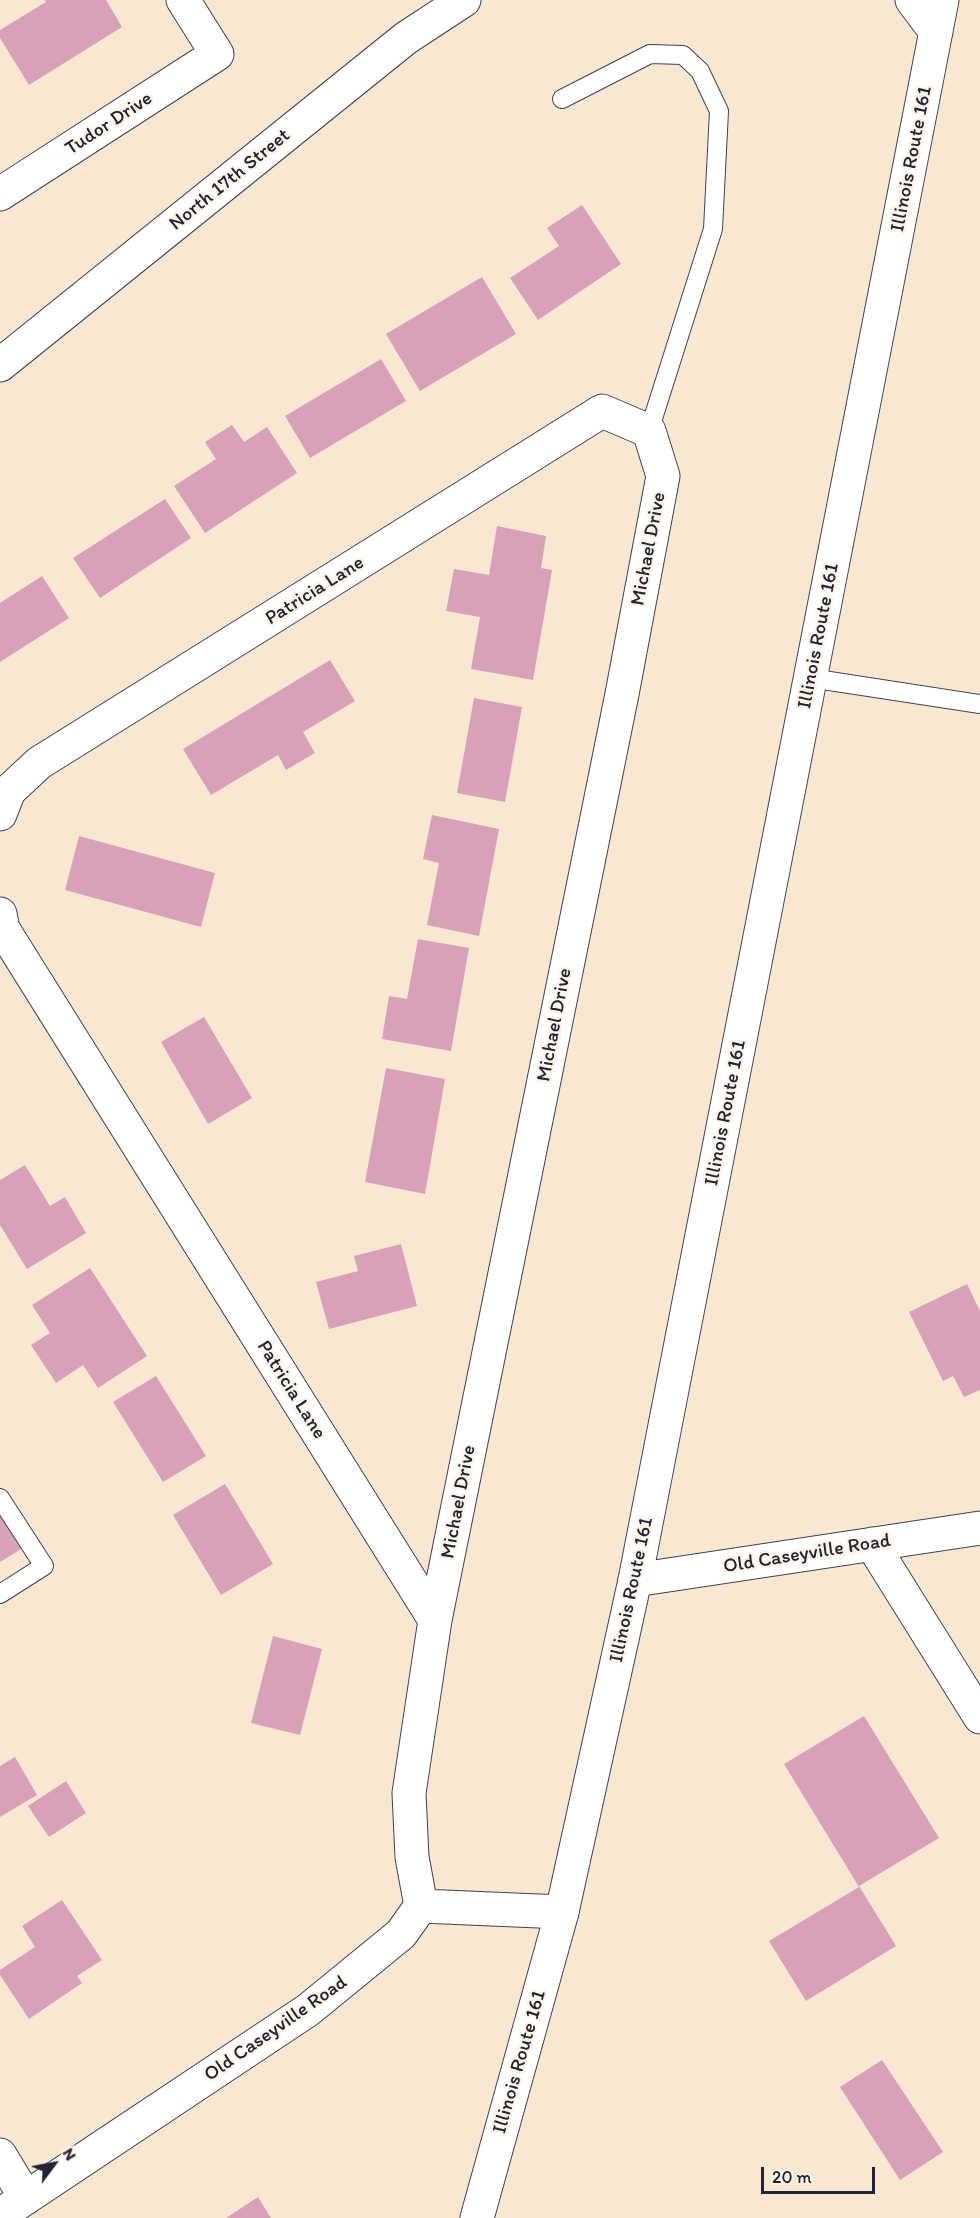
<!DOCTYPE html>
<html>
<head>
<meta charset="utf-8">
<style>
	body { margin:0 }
	#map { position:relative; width:980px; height:2218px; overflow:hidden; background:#f8e8d1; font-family:Itim,sans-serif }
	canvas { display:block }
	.north { position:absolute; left:24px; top:2134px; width:60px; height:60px; -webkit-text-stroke:4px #fcf5e5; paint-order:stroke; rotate:58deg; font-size:16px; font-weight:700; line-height:24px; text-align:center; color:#22223b }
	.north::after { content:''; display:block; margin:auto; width:21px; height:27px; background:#22223b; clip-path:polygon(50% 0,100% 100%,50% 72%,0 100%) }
	.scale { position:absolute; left:761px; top:2167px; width:114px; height:27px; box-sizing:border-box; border:3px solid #22223b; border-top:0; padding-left:8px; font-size:18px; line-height:21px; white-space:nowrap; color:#22223b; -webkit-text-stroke:4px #fcf5e5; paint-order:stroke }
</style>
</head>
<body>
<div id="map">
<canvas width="980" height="2218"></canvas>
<div class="north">N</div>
<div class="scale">20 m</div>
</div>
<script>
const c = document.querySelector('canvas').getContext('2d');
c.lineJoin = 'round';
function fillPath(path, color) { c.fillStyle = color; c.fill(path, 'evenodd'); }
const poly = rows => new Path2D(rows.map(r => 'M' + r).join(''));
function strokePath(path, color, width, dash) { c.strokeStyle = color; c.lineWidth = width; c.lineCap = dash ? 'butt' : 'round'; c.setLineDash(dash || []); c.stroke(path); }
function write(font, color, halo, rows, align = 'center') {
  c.font = font + ' Itim,sans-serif'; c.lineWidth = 5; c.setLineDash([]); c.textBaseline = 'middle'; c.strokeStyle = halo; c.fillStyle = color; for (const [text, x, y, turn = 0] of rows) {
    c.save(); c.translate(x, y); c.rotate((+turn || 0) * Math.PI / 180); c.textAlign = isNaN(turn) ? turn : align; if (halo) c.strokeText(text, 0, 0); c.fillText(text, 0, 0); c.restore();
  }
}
const building = poly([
	[45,0,106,0,122,27,29,85,0,38,0,30,46,2],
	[582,205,621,264,538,320,510,278,559,246,547,228],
	[482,277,516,334,420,391,386,334],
	[381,359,406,401,310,458,285,416],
	[232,425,244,442,267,427,297,473,205,533,174,486,216,459,205,442],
	[165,499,191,538,100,598,73,558],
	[497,526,546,536,541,568,552,570,533,680,471,669,480,617,446,611,454,569,489,575],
	[42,576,69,618,0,662,0,603],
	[330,660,355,701,303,732,315,753,286,770,278,755,211,795,183,749],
	[474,698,522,707,505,802,457,793],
	[432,815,499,829,479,936,427,925,439,863,423,859],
	[79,836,215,873,201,927,65,890],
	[418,939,469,948,451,1051,382,1039,389,996,407,999],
	[204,1017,252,1098,208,1124,161,1042],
	[386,1068,445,1079,425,1194,365,1182],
	[25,1165,50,1206,65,1197,86,1233,27,1269,0,1225,0,1180],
	[401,1244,417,1306,329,1329,316,1282,358,1271,354,1256],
	[90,1268,147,1356,98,1388,83,1365,56,1383,31,1345,50,1333,32,1305],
	[967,1284,980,1311,980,1390,964,1397,953,1376,943,1381,909,1312],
	[156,1376,206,1456,163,1482,113,1402],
	[225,1484,273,1564,221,1595,173,1515],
	[0,1516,21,1549,0,1562],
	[273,1636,322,1649,300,1735,251,1723],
	[864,1716,939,1838,859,1886,896,1946,806,2001,769,1941,859,1887,784,1764],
	[15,1757,37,1795,0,1817,0,1766],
	[66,1781,86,1813,49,1837,28,1806],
	[62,1900,102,1960,77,1976,82,1983,29,2019,0,1975,0,1970,35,1947,22,1926],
	[882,2060,943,2152,900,2180,840,2087],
	[258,2197,271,2218,226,2218]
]);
const lane = poly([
	[562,99,650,54,683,55,700,71,719,111,713,229,649,431],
	[810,678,980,704],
	[0,1498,44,1566,0,1594]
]);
const street = poly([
	[0,194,217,54,183,0],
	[0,814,9,791,39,763,602,411,649,431,663,476,622,694,435,1620],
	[0,914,3,929,435,1620,409,1793,412,1857,421,1906],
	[872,1544,980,1717],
	[635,1580,980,1528],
	[0,2155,26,2198],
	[0,2215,308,2010,401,1934,421,1906,562,1912]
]);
const secondary = poly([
	[0,365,406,38,464,0]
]);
const primary = poly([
	[912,0,936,32],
	[477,2218,562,1912,635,1580,942,0]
]);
const streetNames = [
	["Tudor Drive",109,124,-33],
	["Illinois Route 161",912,159,-79],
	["North 17th Street",230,180,-39],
	["Michael Drive",649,549,-79],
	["Patricia Lane",315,591,-32],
	["Illinois Route 161",819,636,-79],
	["Michael Drive",555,1025,-79],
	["Illinois Route 161",726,1113,-79],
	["Patricia Lane",291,1390,58],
	["Michael Drive",459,1502,-79],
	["Old Caseyville Road",807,1554,-9],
	["Illinois Route 161",632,1590,-78],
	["Old Caseyville Road",276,2029,-35],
	["Illinois Route 161",520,2062,-74]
];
fillPath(building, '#d8a1b9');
strokePath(lane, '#424052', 20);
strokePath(street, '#424052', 35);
strokePath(secondary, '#424052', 35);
strokePath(primary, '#424052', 35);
strokePath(lane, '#fff', 18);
strokePath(street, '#fff', 33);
strokePath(secondary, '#fff', 33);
strokePath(primary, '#fff', 33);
write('20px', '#22223b', '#fcf5e5', streetNames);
</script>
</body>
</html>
